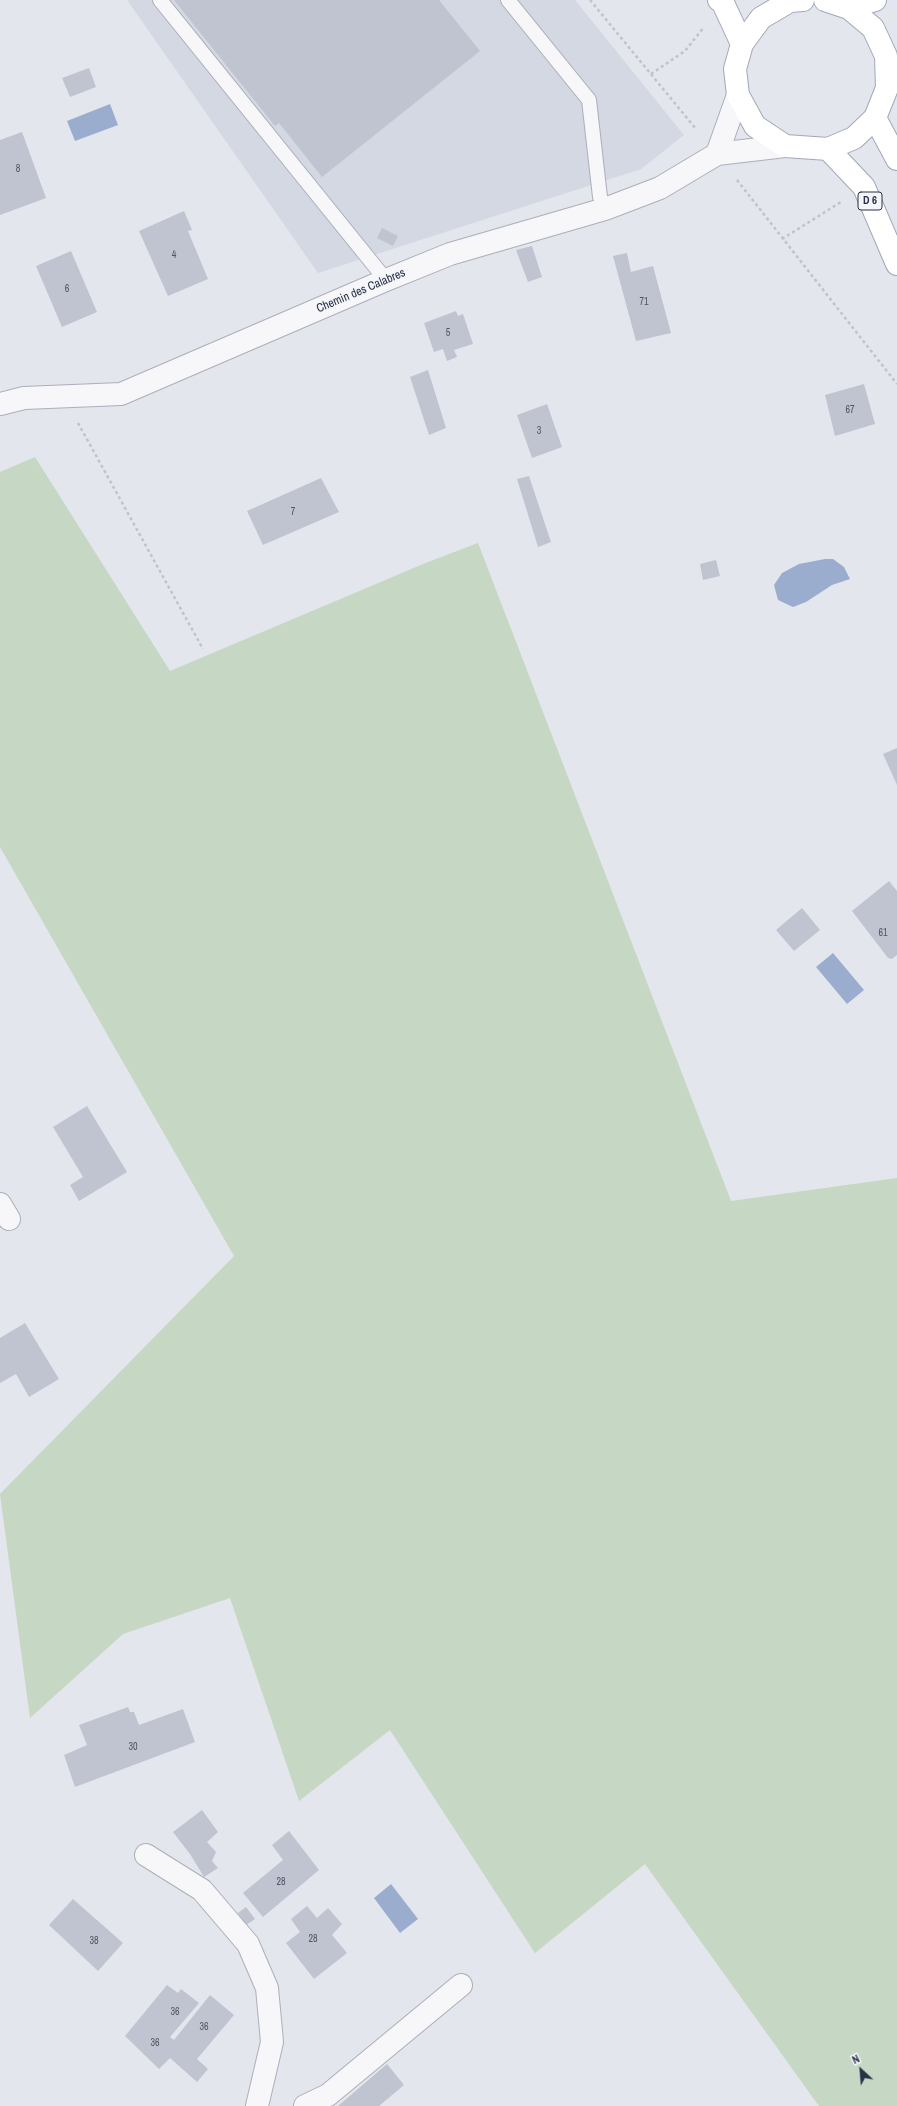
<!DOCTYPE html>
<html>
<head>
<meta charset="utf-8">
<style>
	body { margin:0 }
	#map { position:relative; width:897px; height:2106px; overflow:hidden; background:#e3e6ec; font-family:"Archivo Narrow",sans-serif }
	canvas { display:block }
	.north { position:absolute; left:841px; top:2050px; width:40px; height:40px; -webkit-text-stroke:3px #f3f5f9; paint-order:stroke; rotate:334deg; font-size:11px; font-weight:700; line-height:16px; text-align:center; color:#293047 }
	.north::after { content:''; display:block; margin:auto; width:14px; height:18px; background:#293047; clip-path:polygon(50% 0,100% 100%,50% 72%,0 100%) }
</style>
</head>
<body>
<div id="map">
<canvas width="897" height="2106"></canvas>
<div class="north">N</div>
</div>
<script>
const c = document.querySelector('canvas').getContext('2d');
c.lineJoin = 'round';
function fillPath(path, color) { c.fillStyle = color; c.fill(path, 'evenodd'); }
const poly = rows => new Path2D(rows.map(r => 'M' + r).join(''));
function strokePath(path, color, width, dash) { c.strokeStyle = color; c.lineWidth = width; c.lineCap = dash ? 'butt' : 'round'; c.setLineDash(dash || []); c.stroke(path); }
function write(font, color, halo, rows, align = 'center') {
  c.font = font + ' "Archivo Narrow",sans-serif'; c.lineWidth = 3; c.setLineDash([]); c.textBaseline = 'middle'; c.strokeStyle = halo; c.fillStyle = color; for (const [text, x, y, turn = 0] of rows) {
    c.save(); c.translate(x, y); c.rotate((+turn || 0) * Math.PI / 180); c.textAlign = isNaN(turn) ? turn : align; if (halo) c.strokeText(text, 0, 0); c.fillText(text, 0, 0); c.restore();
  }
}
const built = poly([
	[127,0,575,0,684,135,641,169,318,273]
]);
const green = poly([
	[35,457,170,671,428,562,478,543,731,1201,897,1178,897,2106,819,2106,645,1864,535,1953,390,1730,299,1801,230,1598,123,1634,30,1718,0,1494,234,1256,0,847,0,472]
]);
const water = poly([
	[110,104,118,125,75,141,67,121],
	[825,559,833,559,844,567,850,579,832,585,806,602,793,607,778,600,774,585,782,573,799,564],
	[833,953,864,990,847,1004,816,967],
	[391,1884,418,1919,400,1933,374,1898]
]);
const building = poly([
	[174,0,439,0,480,51,322,177,279,123,275,126],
	[89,68,96,87,70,97,62,78],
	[22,132,46,198,0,215,0,140],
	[184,211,192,230,188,231,208,279,168,296,139,231],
	[382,228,398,236,393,246,377,238],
	[532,246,542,277,528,282,516,250],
	[71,251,97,312,62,327,36,266],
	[627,253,631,272,653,266,671,333,636,341,613,256],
	[456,311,458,316,463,314,473,344,454,350,457,357,447,361,443,349,434,352,424,323],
	[428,370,446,428,429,435,410,377],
	[864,384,875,424,835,436,825,395],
	[547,404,562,447,532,458,517,415],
	[529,476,551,542,538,547,517,479],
	[321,478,339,512,263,545,247,511],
	[716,560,720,576,703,580,700,564],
	[897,748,897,785,883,754],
	[889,881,897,891,897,955,892,959,888,958,852,911],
	[802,908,820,930,794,951,776,930],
	[87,1106,127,1172,79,1201,70,1185,83,1177,53,1127],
	[25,1323,59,1379,29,1397,16,1374,0,1383,0,1338],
	[128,1707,130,1712,134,1712,139,1725,183,1709,195,1742,75,1787,64,1755,87,1745,79,1725],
	[202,1810,218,1832,207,1842,216,1852,212,1861,218,1868,204,1877,190,1854,173,1832],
	[289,1831,319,1870,263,1917,243,1893,283,1860,272,1845],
	[73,1899,123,1943,98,1971,49,1925],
	[307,1906,317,1918,328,1908,342,1924,332,1935,347,1953,314,1979,286,1943,300,1932,291,1919],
	[246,1907,255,1919,246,1925,238,1913],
	[167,1985,178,1993,181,1989,199,2003,170,2037,174,2040,210,1995,234,2015,197,2059,208,2069,197,2082,170,2058,159,2069,125,2036],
	[387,2064,404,2085,379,2106,338,2106]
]);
const path = poly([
	[590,0,696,129],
	[651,74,685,51,704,27],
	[737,180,897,384],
	[782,239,841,202],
	[78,423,203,649]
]);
const lane = poly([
	[160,0,386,280],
	[508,0,589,100,600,197,605,209]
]);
const street = poly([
	[717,154,738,95],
	[0,404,24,398,121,394,386,280,450,254,605,209,660,188,717,154,785,146],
	[0,1204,9,1219],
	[146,1855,202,1890,248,1944,267,1988,272,2042,257,2106],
	[305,2106,328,2095,461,1985]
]);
const primary = poly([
	[719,0,723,3,742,44],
	[803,0,790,1,761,18,742,44,735,69,738,95,755,126,785,146,828,149,854,138,875,118,887,88,886,56,873,28,849,8,825,0],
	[849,8,875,0],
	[875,118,897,159],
	[828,149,864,187,897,264]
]);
const numberNames = [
	["8",18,169],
	["4",174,255],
	["6",67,289],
	["71",644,302],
	["5",448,333],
	["67",850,410],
	["3",539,431],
	["7",293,512],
	["61",883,933],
	["30",133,1747],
	["28",281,1882],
	["28",313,1939],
	["38",94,1941],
	["36",175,2012],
	["36",204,2027],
	["36",155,2043]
];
const shields = [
	[870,201,24]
];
const shieldNames = [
	["D 6",870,201]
];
const streetNames = [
	["Chemin des Calabres",361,291,-23]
];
fillPath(built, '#d4d8e2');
fillPath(green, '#c6d7c3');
fillPath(water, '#9badcf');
fillPath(building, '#c0c4d0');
strokePath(lane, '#abafba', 16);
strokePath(street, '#abafba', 24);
strokePath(primary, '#a1a8b9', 24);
strokePath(path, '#c1c3cb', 2.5, [3, 3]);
strokePath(lane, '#f7f7fa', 14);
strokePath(street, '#f7f7fa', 22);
strokePath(primary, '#fff', 22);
write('10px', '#4f5569', null, numberNames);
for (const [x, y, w] of shields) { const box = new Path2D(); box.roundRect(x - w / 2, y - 9, w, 18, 3); c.fillStyle = '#f3f5f9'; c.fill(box); strokePath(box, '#293047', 1); }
write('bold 11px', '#293047', null, shieldNames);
write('12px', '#293047', '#f3f5f9', streetNames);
</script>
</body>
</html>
